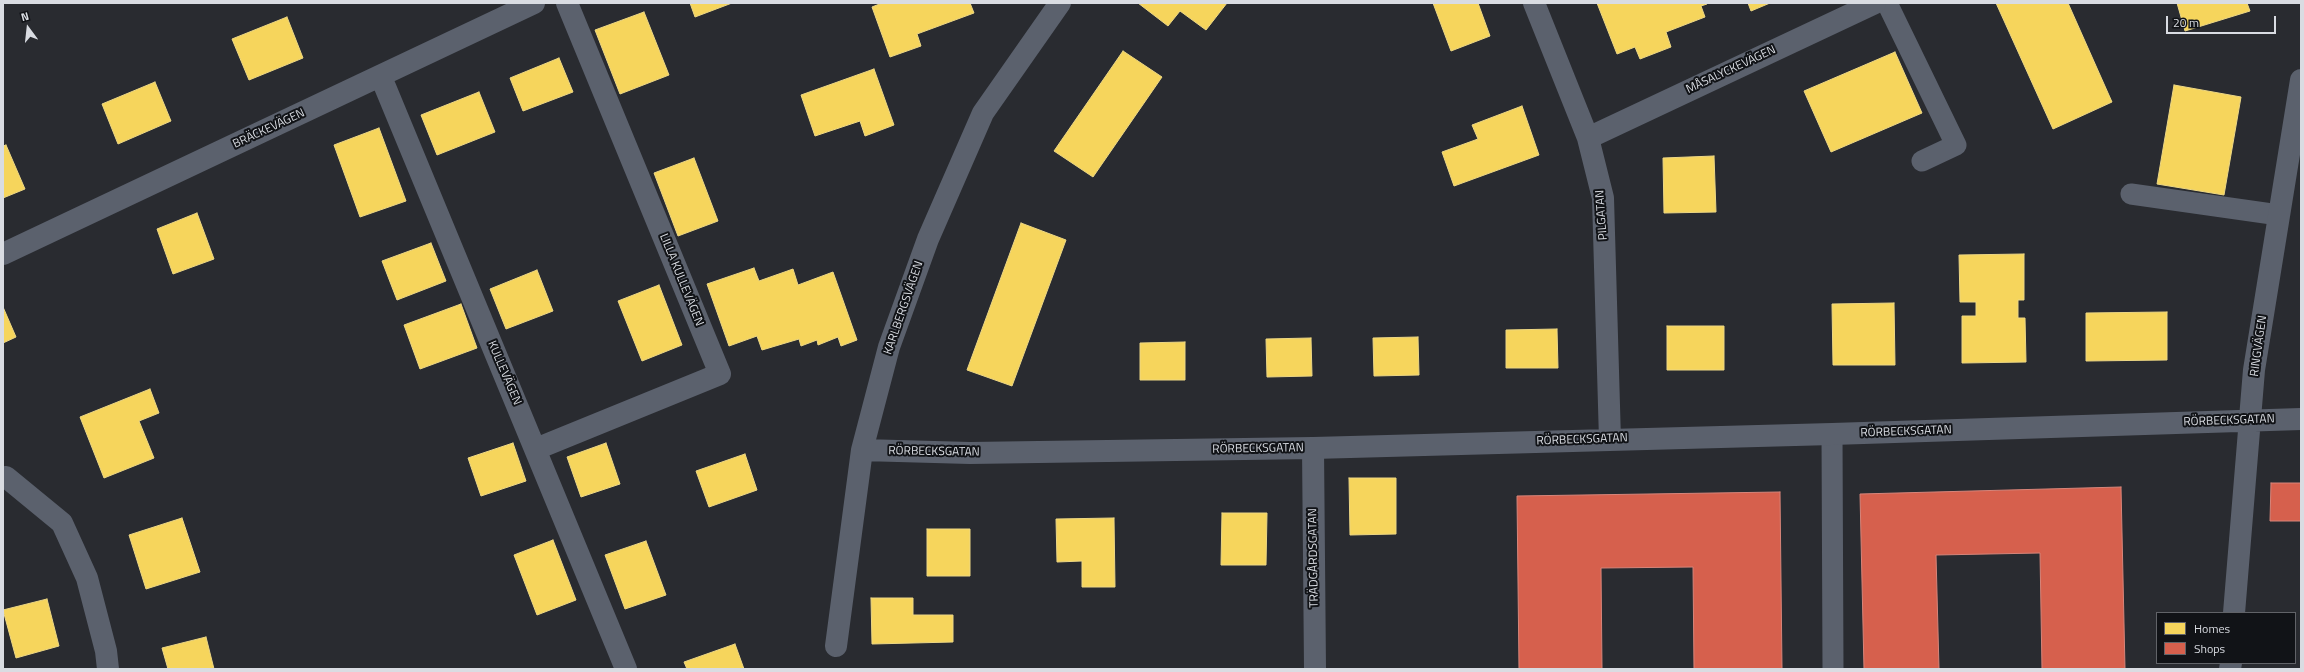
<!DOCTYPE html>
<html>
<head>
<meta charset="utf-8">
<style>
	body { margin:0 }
	#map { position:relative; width:2304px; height:672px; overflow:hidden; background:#292b30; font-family:"Titillium Web",sans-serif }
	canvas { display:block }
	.frame { position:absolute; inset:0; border:4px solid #d9dce2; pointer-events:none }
	.legend { position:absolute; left:2156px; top:612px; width:140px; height:52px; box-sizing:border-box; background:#111317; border:1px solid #616368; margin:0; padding:5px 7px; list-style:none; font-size:12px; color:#d9dce2 }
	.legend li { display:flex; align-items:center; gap:8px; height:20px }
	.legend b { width:20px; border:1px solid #616368 }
	.north { position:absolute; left:8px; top:8px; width:40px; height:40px; -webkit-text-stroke:3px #111317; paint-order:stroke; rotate:345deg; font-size:11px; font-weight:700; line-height:16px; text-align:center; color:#d9dce2 }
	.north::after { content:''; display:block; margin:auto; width:14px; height:18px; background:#d9dce2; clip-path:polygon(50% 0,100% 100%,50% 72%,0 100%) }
	.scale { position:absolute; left:2166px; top:16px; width:110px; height:18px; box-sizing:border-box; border:2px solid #d9dce2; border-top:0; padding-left:5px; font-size:12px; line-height:14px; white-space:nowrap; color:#d9dce2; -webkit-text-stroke:3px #111317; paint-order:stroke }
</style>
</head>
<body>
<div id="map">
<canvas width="2304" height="672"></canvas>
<div class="frame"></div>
<ul class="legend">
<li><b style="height:11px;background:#f6d55c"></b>Homes</li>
<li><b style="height:11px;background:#d6604d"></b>Shops</li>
</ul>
<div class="north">N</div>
<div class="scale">20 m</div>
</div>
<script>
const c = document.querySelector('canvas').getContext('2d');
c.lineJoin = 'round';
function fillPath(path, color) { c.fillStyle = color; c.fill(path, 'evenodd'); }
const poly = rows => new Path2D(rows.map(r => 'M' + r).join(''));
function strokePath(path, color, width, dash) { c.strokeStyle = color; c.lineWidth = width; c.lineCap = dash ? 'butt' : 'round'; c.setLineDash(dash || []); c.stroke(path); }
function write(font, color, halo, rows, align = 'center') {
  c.font = font + ' "Titillium Web",sans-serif'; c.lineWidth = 4; c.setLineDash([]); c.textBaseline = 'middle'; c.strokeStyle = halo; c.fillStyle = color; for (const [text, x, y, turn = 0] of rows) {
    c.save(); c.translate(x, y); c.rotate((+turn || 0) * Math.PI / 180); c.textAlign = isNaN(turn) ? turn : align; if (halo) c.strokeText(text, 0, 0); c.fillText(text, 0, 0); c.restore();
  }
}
const homes = poly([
	[690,3,732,3,695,17,690,3],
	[882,3,970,3,974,13,917,34,921,46,890,57,872,7,882,3],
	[1138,3,1227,3,1206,30,1180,11,1168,26,1138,3],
	[1433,3,1478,3,1490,36,1451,51,1433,3],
	[1597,3,1706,3,1707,4,1701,6,1705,17,1666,32,1671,47,1640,59,1635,47,1617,54,1597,3],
	[1748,3,1770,3,1751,11,1748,3],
	[1996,3,2068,3,2112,102,2053,129,1996,3],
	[2177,3,2247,3,2250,11,2185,31,2177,3],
	[644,12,669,75,620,94,595,30,644,12],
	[287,17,303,58,249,80,232,39,287,17],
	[1123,51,1162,77,1093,177,1054,151,1123,51],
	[1895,52,1922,113,1831,152,1804,91,1895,52],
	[559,58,573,92,523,111,510,78,559,58],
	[874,69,894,125,865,136,860,121,815,136,801,95,874,69],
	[155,82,171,121,118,144,102,104,155,82],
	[2174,85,2241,97,2224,195,2157,184,2174,85],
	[479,92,495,132,437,155,421,115,479,92],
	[1522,106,1539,155,1454,186,1442,152,1478,139,1472,125,1522,106],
	[379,128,406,201,360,217,334,145,379,128],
	[6,145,25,189,3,198,3,146,6,145],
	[1714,156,1716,212,1664,213,1663,158,1714,156],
	[694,158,718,221,678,236,654,173,694,158],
	[197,213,214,259,173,274,157,229,197,213],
	[1021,223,1066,240,1012,386,967,370,1021,223],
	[431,243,446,281,397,300,382,261,431,243],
	[2024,254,2024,300,2018,300,2018,318,2025,318,2026,362,1962,363,1962,316,1976,316,1976,302,1960,302,1959,255,2024,254],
	[754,268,759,281,793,269,798,285,833,272,857,340,841,346,838,337,818,345,817,340,801,346,799,339,762,350,757,336,729,346,707,284,754,268],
	[537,270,553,311,506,329,490,289,537,270],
	[659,285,682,345,642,361,618,301,659,285],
	[1894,303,1895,365,1833,365,1832,304,1894,303],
	[461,304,477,348,420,369,404,325,461,304],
	[3,307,16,337,3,343,3,307],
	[2167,312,2167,360,2086,361,2086,313,2167,312],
	[1667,326,1724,326,1724,370,1667,370,1667,326],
	[1557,329,1558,368,1506,368,1506,330,1557,329],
	[1418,337,1419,375,1374,376,1373,338,1418,337],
	[1311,338,1312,376,1267,377,1266,339,1311,338],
	[1185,342,1185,380,1140,380,1140,343,1185,342],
	[150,389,159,413,139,421,154,458,104,478,80,417,150,389],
	[513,443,526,481,481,496,468,458,513,443],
	[606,443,620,484,581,497,567,457,606,443],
	[745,454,757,490,709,507,696,471,745,454],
	[1349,478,1396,478,1396,534,1350,535,1349,478],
	[1222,513,1267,513,1266,565,1221,565,1222,513],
	[182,518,200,572,146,589,129,535,182,518],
	[1114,518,1115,587,1082,587,1082,561,1057,562,1056,519,1114,518],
	[927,529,970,529,970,576,927,576,927,529],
	[553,540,576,600,537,615,514,555,553,540],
	[646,541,666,595,625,609,605,555,646,541],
	[871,598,913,598,913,615,953,615,953,642,872,644,871,598],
	[47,599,59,646,16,658,3,610,47,599],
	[206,637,214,669,168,669,162,648,206,637],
	[735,644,744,669,687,669,684,662,735,644]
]);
const shops = poly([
	[2271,483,2301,483,2301,521,2270,521,2271,483],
	[2121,487,2125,669,2042,669,2040,553,1936,555,1939,669,1864,669,1860,494,2121,487],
	[1780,492,1782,669,1694,669,1693,567,1601,568,1602,669,1519,669,1517,496,1780,492]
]);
const service = poly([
	[1887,3,1956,145,1922,161],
	[2131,194,2279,215],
	[1832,434,1833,669]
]);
const minor = poly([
	[1534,3,1588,138,1603,198,1610,440],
	[381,77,626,669],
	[1588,138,1875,3],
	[3,254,534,3],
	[1313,448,1315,669],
	[536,449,720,374,567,3],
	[862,450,970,453,1313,448,1832,434,2301,419],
	[6,477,62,523,87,578,106,651,108,669],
	[2234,613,2254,370,2301,80],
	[836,646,862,450,889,347,928,239,983,113,1060,3],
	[2230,669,2231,663]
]);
const streetNames = [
	["MÅSALYCKEVÄGEN",1731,70,-25],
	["BRÄCKEVÄGEN",269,129,-25],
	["PILGATAN",1602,215,-94],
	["LILLA KULLEVÄGEN",681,280,68],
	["KARLBERGSVÄGEN",904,308,-71],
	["RINGVÄGEN",2259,346,-82],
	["KULLEVÄGEN",504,373,67],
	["RÖRBECKSGATAN",2229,421,-2],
	["RÖRBECKSGATAN",1906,432,-2],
	["RÖRBECKSGATAN",1582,440,-2],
	["RÖRBECKSGATAN",1258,449,-1],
	["RÖRBECKSGATAN",934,452,1],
	["TRÄDGÅRDSGATAN",1314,558,-91]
];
fillPath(homes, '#f6d55c');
strokePath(homes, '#edd784', 1);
fillPath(shops, '#d6604d');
strokePath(shops, '#d7857a', 1);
strokePath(service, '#5b616d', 21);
strokePath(minor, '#5b616d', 22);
write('12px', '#d9dce2', '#111317', streetNames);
</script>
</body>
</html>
